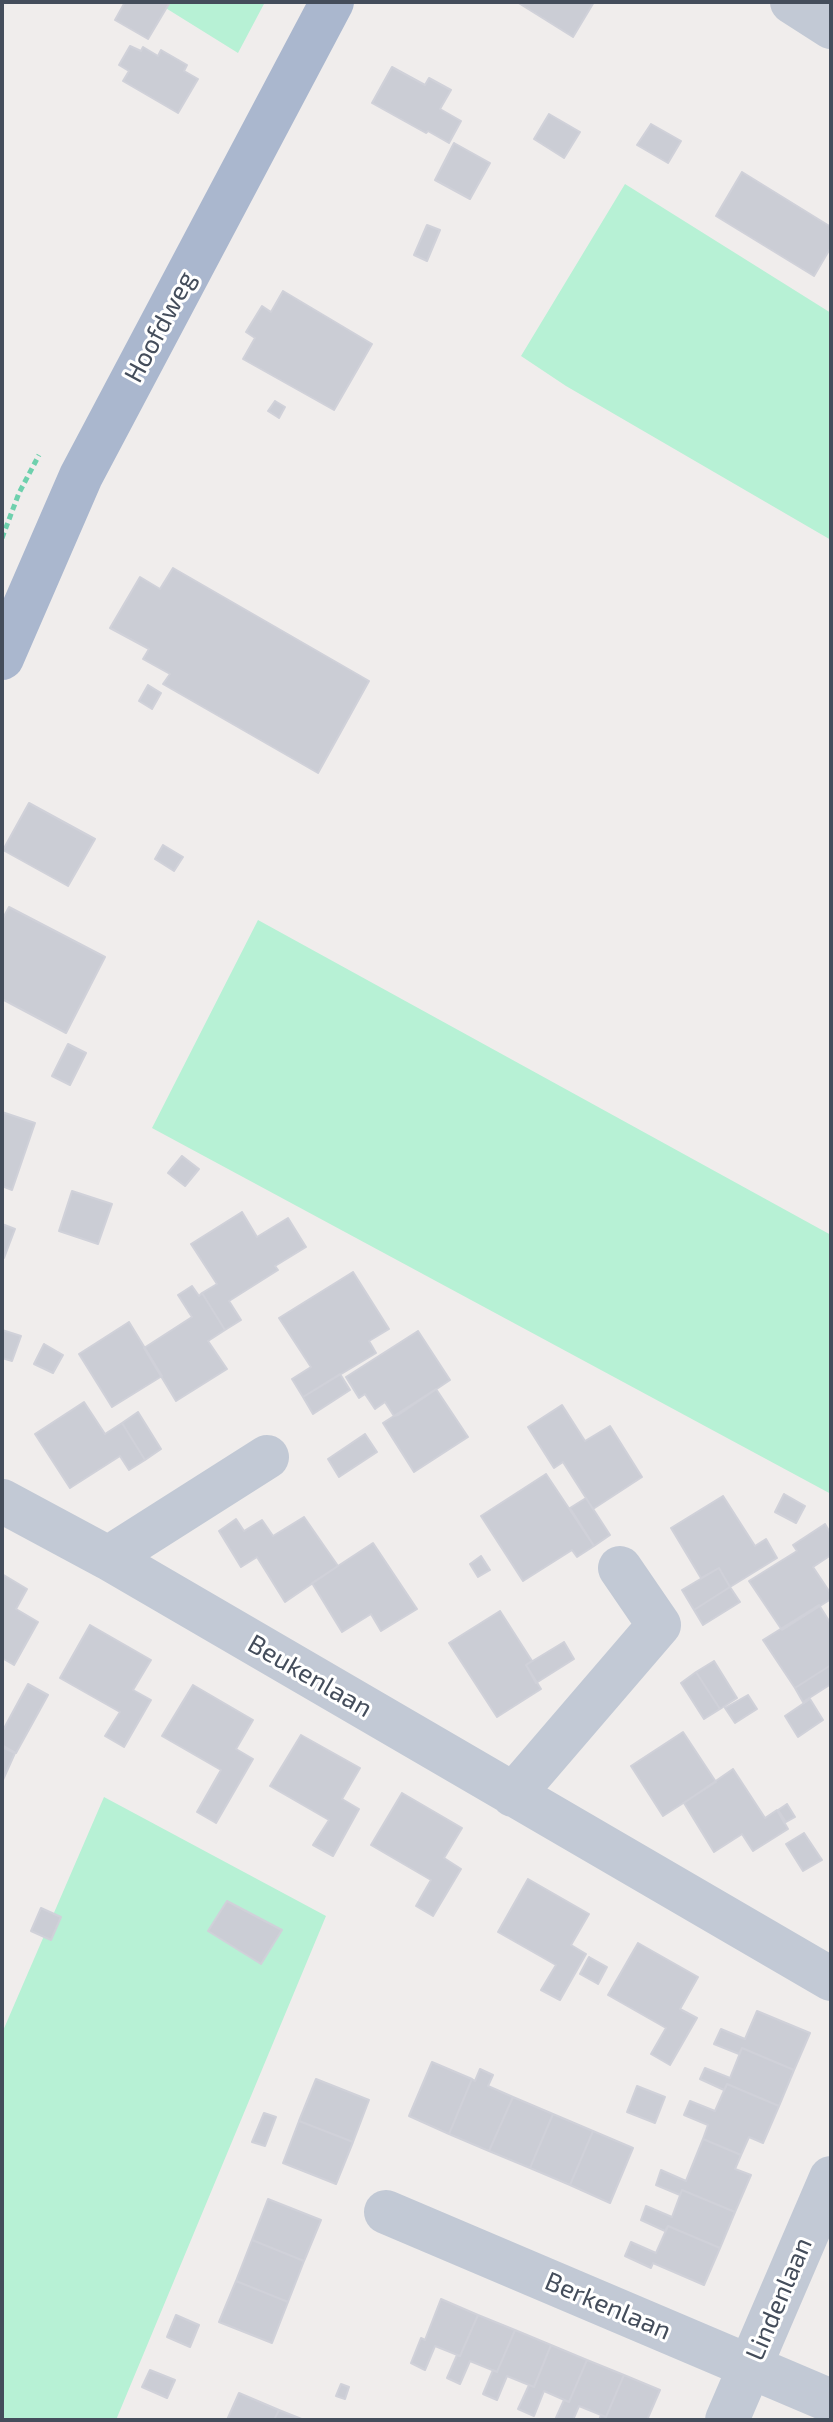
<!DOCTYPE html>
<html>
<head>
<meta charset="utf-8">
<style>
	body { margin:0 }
	#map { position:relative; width:833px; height:2422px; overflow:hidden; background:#f0edec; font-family:"Exo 2",sans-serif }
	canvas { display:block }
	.frame { position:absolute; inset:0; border:4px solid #444d5b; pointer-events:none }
</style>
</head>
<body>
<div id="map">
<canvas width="833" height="2422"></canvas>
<div class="frame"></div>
</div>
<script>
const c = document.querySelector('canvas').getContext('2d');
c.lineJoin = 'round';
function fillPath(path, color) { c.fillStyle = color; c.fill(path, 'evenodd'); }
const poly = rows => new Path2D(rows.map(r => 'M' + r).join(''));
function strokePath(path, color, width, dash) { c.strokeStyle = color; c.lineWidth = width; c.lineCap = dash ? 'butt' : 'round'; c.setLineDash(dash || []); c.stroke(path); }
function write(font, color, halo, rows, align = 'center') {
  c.font = font + ' "Exo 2",sans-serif'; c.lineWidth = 6; c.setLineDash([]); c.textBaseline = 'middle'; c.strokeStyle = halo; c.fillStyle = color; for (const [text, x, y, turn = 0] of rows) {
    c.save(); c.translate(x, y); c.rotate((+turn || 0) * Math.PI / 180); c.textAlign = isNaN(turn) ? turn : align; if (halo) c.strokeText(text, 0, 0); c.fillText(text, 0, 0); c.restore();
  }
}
const green = poly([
	[156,2,265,2,238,53],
	[625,184,831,313,831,540,566,386,521,356],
	[258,920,831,1235,831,1494,152,1128],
	[104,1797,326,1916,116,2420,2,2420,2,2033]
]);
const building = poly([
	[125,2,170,2,148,39,115,20,125,2],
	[517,2,594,2,573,37,517,2],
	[130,46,141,51,143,47,158,56,161,50,187,65,184,71,198,79,178,113,123,81,129,71,119,65,130,46],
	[392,67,425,85,429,78,451,90,440,109,461,121,449,143,428,131,426,133,372,103,392,67],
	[549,114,580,132,564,158,534,139,549,114],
	[651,124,681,141,668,163,637,145,651,124],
	[454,143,490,163,470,199,435,180,454,143],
	[742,172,831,227,831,247,814,276,716,216,742,172],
	[427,225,440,230,427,261,414,255,427,225],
	[283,291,372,344,334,410,243,359,255,338,246,332,262,306,271,312,283,291],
	[275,401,285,407,279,418,268,411,275,401],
	[173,568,369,681,318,773,163,684,170,674,143,659,149,649,110,628,140,577,160,589,173,568],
	[148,685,161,693,152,709,139,701,148,685],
	[29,803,95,839,68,886,3,850,29,803],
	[163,845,183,857,174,871,155,859,163,845],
	[9,907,105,957,66,1033,2,999,2,920,9,907],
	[68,1044,86,1053,70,1085,52,1076,68,1044],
	[2,1112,35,1123,12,1190,2,1186,2,1112],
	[182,1156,199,1169,185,1186,168,1173,182,1156],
	[72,1191,112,1204,98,1244,59,1231,72,1191],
	[242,1212,257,1237,288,1218,306,1247,275,1266,278,1270,229,1301,241,1320,225,1330,202,1293,217,1284,191,1244,242,1212],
	[2,1224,15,1229,4,1258,2,1257,2,1224],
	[353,1272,389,1329,369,1341,376,1353,303,1397,292,1379,311,1367,279,1318,353,1272],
	[192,1286,199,1296,202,1293,225,1330,208,1341,227,1369,176,1401,144,1348,192,1317,178,1295,192,1286],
	[129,1322,162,1376,112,1407,79,1354,129,1322],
	[2,1330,21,1336,12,1361,2,1358,2,1330],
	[418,1331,450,1380,398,1415,394,1416,385,1402,375,1409,365,1394,359,1398,346,1377,418,1331],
	[44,1344,63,1355,53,1373,34,1364,44,1344],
	[340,1374,350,1390,313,1414,303,1397,340,1374],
	[436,1389,468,1437,414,1472,383,1423,436,1389],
	[84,1402,105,1434,122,1423,145,1460,129,1470,120,1456,70,1488,35,1434,84,1402],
	[562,1405,585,1441,610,1426,642,1477,593,1509,563,1462,554,1468,528,1427,562,1405],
	[138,1412,161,1449,145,1460,122,1423,138,1412],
	[365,1434,377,1452,339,1477,328,1459,365,1434],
	[546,1474,594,1546,577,1557,572,1550,523,1581,481,1516,546,1474],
	[784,1494,805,1506,796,1523,775,1512,784,1494],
	[723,1496,755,1546,766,1539,777,1558,730,1587,719,1568,701,1578,671,1528,723,1496],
	[586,1498,610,1535,594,1546,570,1508,586,1498],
	[304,1517,338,1566,285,1602,257,1557,241,1567,219,1531,236,1519,244,1531,262,1520,273,1536,304,1517],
	[825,1524,831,1534,831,1555,813,1567,831,1594,831,1599,782,1630,749,1581,797,1551,793,1545,825,1524],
	[373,1543,417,1609,381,1631,371,1614,342,1632,312,1583,373,1543],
	[481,1556,490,1570,478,1577,470,1564,481,1556],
	[719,1568,730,1587,694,1610,682,1590,719,1568],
	[2,1574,27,1589,16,1609,38,1622,14,1665,2,1658,2,1574],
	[730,1587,740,1602,703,1625,694,1610,730,1587],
	[819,1605,831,1624,831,1665,795,1688,763,1640,819,1605],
	[500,1611,532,1661,526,1665,541,1689,497,1717,449,1643,500,1611],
	[90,1625,151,1660,133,1690,151,1700,124,1747,105,1736,120,1712,60,1678,90,1625],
	[564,1642,574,1659,536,1683,526,1665,564,1642],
	[714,1661,737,1698,720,1709,696,1672,714,1661],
	[831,1665,831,1684,803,1702,795,1688,831,1665],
	[696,1672,720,1709,704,1719,681,1683,696,1672],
	[28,1684,48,1695,16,1753,2,1745,2,1732,28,1684],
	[193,1685,253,1720,236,1749,253,1759,216,1823,197,1812,221,1770,162,1736,193,1685],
	[748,1695,757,1709,735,1723,725,1708,748,1695],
	[810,1699,823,1720,798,1737,785,1716,810,1699],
	[683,1732,716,1782,663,1816,631,1766,683,1732],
	[301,1735,360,1768,342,1799,359,1809,333,1856,313,1845,329,1820,270,1786,301,1735],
	[2,1747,15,1753,2,1782,2,1747],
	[733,1769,765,1818,777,1810,788,1829,753,1851,742,1834,714,1852,684,1803,733,1769],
	[402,1793,462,1828,444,1858,461,1869,433,1916,416,1906,431,1880,371,1845,402,1793],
	[787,1804,795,1817,786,1822,778,1810,787,1804],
	[804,1833,822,1860,803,1871,786,1844,804,1833],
	[528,1879,589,1914,571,1945,586,1954,560,2000,541,1990,556,1965,498,1932,528,1879],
	[227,1901,282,1930,261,1964,208,1931,227,1901],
	[41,1908,61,1917,51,1940,31,1931,41,1908],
	[638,1943,698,1977,680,2009,697,2018,670,2065,651,2054,666,2028,608,1995,638,1943],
	[589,1957,607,1967,598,1984,580,1974,589,1957],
	[757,2011,810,2033,794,2070,742,2048,739,2054,714,2044,721,2029,745,2039,757,2011],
	[742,2048,794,2070,779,2106,727,2084,724,2090,700,2079,705,2068,730,2078,742,2048],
	[432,2062,472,2079,449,2134,409,2116,432,2062],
	[480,2069,493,2075,488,2086,513,2097,489,2151,449,2134,472,2079,475,2081,480,2069],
	[316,2079,369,2100,353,2142,299,2121,316,2079],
	[727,2084,779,2106,763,2143,749,2137,741,2155,703,2139,708,2125,684,2115,690,2101,715,2111,727,2084],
	[637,2086,665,2097,655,2123,627,2112,637,2086],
	[513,2097,553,2114,530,2168,489,2151,513,2097],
	[264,2113,276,2117,265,2146,252,2142,264,2113],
	[553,2114,593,2131,570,2185,530,2168,553,2114],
	[299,2121,353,2142,336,2184,283,2163,299,2121],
	[593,2131,633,2148,610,2203,570,2185,593,2131],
	[703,2139,741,2155,735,2169,751,2175,735,2212,682,2190,680,2195,656,2185,661,2170,686,2181,703,2139],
	[682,2190,735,2212,720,2248,668,2226,665,2231,641,2220,646,2206,672,2217,682,2190],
	[268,2199,321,2220,304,2261,252,2240,268,2199],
	[668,2226,720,2248,704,2285,653,2263,651,2268,625,2256,631,2242,656,2253,668,2226],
	[252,2240,304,2261,288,2302,236,2281,252,2240],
	[236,2281,288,2302,272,2343,219,2322,236,2281],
	[441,2299,478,2315,460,2356,435,2346,425,2370,411,2363,421,2338,425,2340,441,2299],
	[176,2315,199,2325,190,2347,167,2337,176,2315],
	[478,2315,515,2330,497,2372,470,2361,460,2384,447,2378,457,2355,460,2356,478,2315],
	[515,2330,551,2345,534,2387,507,2376,497,2400,483,2394,493,2370,497,2372,515,2330],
	[551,2345,587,2360,569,2402,544,2391,534,2416,518,2409,529,2385,534,2387,551,2345],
	[587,2360,624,2375,606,2417,579,2406,573,2420,555,2420,564,2400,569,2402,587,2360],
	[150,2370,175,2380,167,2398,142,2387,150,2370],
	[624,2375,660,2390,647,2420,599,2420,601,2415,606,2417,624,2375],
	[341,2384,349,2387,345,2399,336,2396,341,2384],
	[239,2393,279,2410,274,2420,227,2420,239,2393],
	[279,2410,304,2420,274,2420,279,2410]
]);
const path = poly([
	[2,538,19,493,39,455]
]);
const minor = poly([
	[792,2,831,27],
	[2,1501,108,1558,831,1979],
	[108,1558,267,1457],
	[513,1795,659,1625,620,1568],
	[386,2212,831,2401],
	[727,2420,831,2178]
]);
const major = poly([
	[2,658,81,476,332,2]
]);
const streetNames = [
	["Hoofdweg",160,327,-62],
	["Beukenlaan",310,1676,30],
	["Lindenlaan",779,2299,-67],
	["Berkenlaan",608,2306,23]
];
fillPath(green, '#b7f1d5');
fillPath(building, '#cbcdd5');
strokePath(building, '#d0d1d9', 2);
strokePath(path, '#6ed0ad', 5, [6, 4]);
strokePath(minor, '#c2c9d5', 44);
strokePath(major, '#aab7ce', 44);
write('26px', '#444d5b', '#fff', streetNames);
</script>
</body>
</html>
